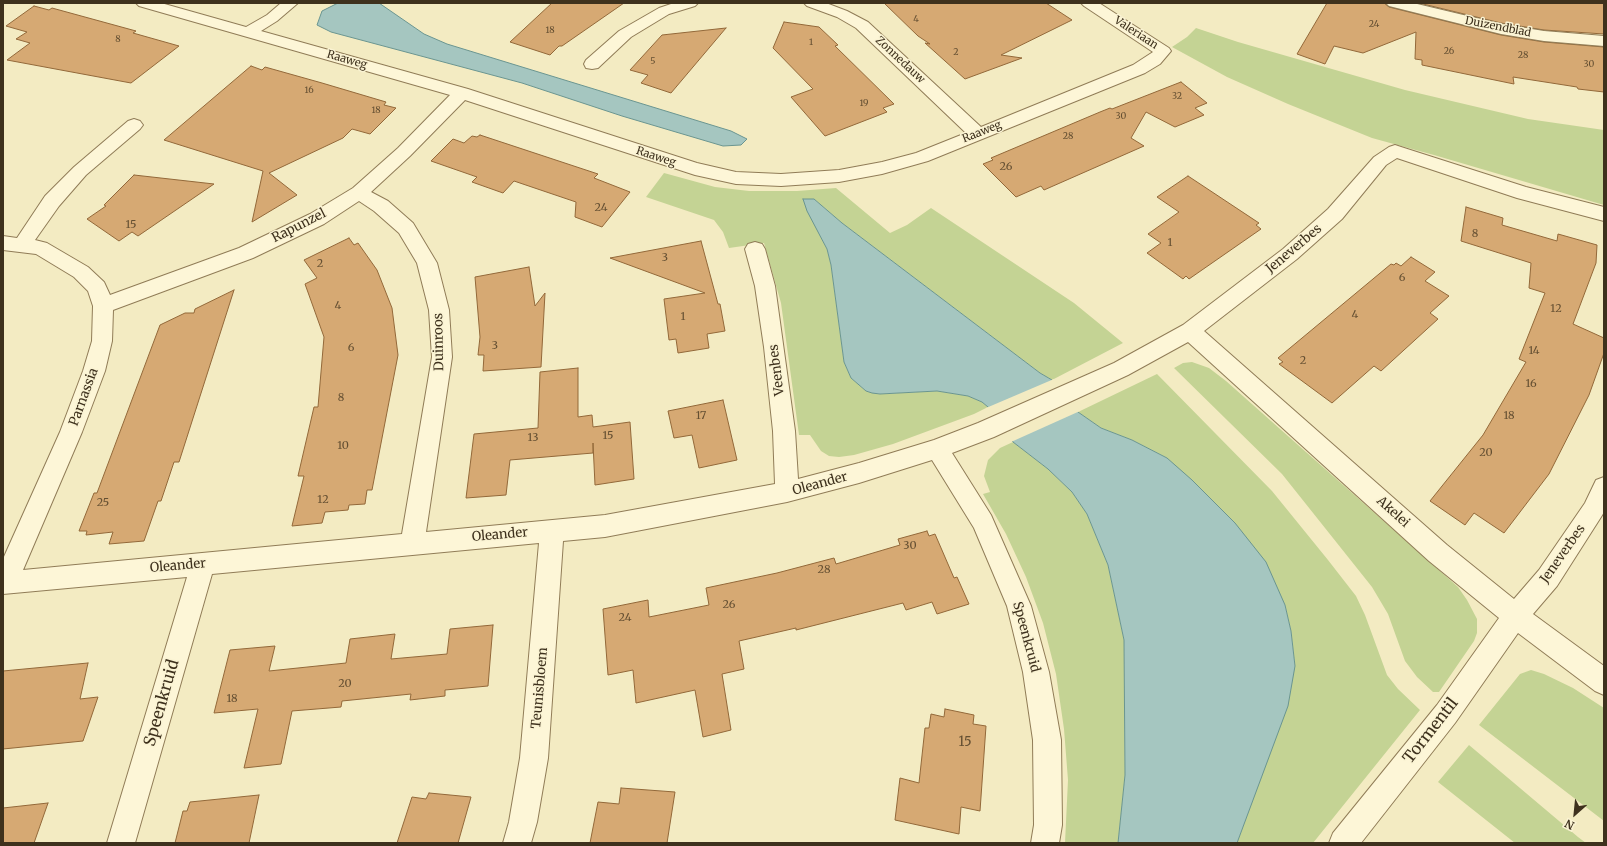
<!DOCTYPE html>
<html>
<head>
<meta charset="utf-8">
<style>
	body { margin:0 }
	#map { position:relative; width:1607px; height:846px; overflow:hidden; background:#f3ebc2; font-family:Merriweather,serif }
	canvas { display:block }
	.frame { position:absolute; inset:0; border:4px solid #3e311d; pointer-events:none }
	.north { position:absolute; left:1555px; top:794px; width:40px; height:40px; -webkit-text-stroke:3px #faf3d3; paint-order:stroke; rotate:207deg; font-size:11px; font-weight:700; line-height:16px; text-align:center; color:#3e311d }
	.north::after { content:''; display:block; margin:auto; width:14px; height:18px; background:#3e311d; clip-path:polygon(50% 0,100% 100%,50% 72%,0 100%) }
</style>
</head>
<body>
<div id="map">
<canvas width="1607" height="846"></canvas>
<div class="frame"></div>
<div class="north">N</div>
</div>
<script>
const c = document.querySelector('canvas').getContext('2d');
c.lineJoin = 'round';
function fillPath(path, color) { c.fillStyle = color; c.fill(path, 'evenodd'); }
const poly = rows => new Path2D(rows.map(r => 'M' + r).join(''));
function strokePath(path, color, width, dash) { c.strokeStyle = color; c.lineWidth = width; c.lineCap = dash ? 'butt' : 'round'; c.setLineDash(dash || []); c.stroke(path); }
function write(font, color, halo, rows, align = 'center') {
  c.font = font + ' Merriweather,serif'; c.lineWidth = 3; c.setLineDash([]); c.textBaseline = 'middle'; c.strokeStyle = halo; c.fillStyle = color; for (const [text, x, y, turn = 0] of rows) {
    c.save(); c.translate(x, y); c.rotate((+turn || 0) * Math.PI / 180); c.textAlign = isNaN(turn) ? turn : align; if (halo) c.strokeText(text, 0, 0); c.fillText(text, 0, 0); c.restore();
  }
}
const green = poly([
	[1196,28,1238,42,1405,90,1528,119,1604,130,1604,205,1434,155,1372,138,1288,104,1227,77,1172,47,1187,37],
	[664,173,715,187,749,191,797,191,836,188,890,233,907,225,931,208,1074,303,1123,343,1052,380,1040,373,842,223,814,199,819,233,827,249,831,265,844,362,851,378,866,391,880,394,937,391,968,396,982,402,988,407,974,414,893,444,854,455,839,457,829,456,821,451,810,435,799,435,781,303,764,243,729,248,723,232,714,220,646,197],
	[1192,362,1209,368,1226,381,1458,587,1467,600,1477,619,1477,633,1474,641,1439,692,1433,692,1417,677,1405,661,1388,614,1372,587,1282,474,1174,368,1183,363],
	[1157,374,1272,491,1328,560,1356,596,1365,615,1387,675,1398,689,1420,710,1313,843,1237,843,1295,666,1291,631,1285,605,1167,458,1132,440,1101,428,1078,412],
	[1013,442,1048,469,1072,492,1087,514,1108,565,1124,640,1125,775,1118,843,1065,843,1068,780,1064,729,1056,674,1043,623,1026,577,1006,534,983,494,990,492,984,476,988,460,1000,448],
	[1531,670,1544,674,1573,688,1604,708,1604,821,1479,725,1520,674],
	[1469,745,1578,837,1586,843,1515,843,1438,782]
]);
const water = poly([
	[338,3,379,3,424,34,447,44,731,131,747,139,741,145,723,146,622,116,522,83,331,32,317,25,322,11,338,3],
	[803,199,814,199,842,223,1040,373,1052,380,1078,412,1101,428,1132,440,1167,458,1192,480,1235,523,1266,562,1285,605,1291,631,1295,666,1288,706,1237,843,1118,843,1125,775,1124,640,1108,565,1087,514,1072,492,1048,469,1013,442,988,407,982,402,968,396,937,391,880,394,872,393,866,391,851,378,844,362,831,265,827,249,807,211,803,199]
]);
const pier = poly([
	[1054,379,1080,411,1011,442,986,408]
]);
const building = poly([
	[552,3,624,3,562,46,559,46,550,55,510,42,552,3],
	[884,3,1046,3,1072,20,1001,55,1022,58,965,79,925,43,930,44,918,36,884,3],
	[1327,3,1384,3,1389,7,1501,35,1544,42,1604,47,1604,92,1578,89,1577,87,1513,77,1514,84,1422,65,1422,60,1415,59,1416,32,1363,53,1334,46,1325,64,1297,54,1327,3],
	[1419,3,1604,3,1604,34,1544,30,1501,23,1419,3],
	[34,6,49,10,52,8,136,31,133,33,179,46,131,83,7,60,30,43,16,39,27,32,6,26,34,6],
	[784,22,819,27,838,45,835,46,894,104,883,108,887,112,825,136,791,97,813,89,773,48,784,22],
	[726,28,671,93,641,83,648,75,630,70,662,35,726,28],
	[251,66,262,70,265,67,322,83,386,102,384,105,396,108,370,134,352,129,343,138,269,173,297,195,252,222,263,171,164,140,251,66],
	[1181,82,1207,103,1195,108,1204,115,1175,127,1146,112,1131,138,1144,146,1044,190,1041,186,1016,197,983,164,993,160,991,158,1100,112,1110,108,1112,109,1181,82],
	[480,135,598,174,594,178,630,192,602,227,575,217,576,202,514,181,503,193,472,182,477,177,431,161,453,139,464,143,472,136,477,137,480,135],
	[134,175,214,184,138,236,132,232,119,241,87,219,106,206,104,205,134,175],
	[1188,176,1259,223,1256,225,1261,229,1189,279,1186,276,1183,279,1147,253,1161,243,1148,234,1179,212,1157,197,1188,176],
	[1466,207,1503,218,1502,225,1557,241,1558,234,1597,245,1596,263,1573,324,1604,338,1604,353,1589,395,1549,474,1504,533,1474,513,1465,525,1430,501,1483,435,1526,362,1519,359,1545,293,1529,288,1531,263,1461,241,1466,207],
	[349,238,354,245,358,243,377,270,392,308,398,355,372,490,367,490,365,504,349,505,348,510,325,512,322,523,292,526,304,476,298,476,314,407,318,407,324,337,305,284,317,278,304,260,349,238],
	[701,241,718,304,720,304,725,331,707,334,709,348,678,353,676,339,669,340,664,299,705,293,610,258,701,241],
	[1411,257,1435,272,1425,281,1449,296,1430,313,1438,319,1381,371,1374,366,1332,403,1279,364,1283,362,1278,358,1391,264,1394,265,1396,263,1401,266,1411,257],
	[529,267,535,306,545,293,541,367,483,371,484,355,478,355,480,337,475,277,529,267],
	[234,290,179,462,174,462,161,501,158,501,144,541,109,544,113,532,86,535,87,531,79,531,94,493,97,493,160,325,185,313,194,313,195,309,234,290],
	[578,368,578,417,592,415,593,427,630,422,634,479,595,485,593,443,593,453,510,460,506,495,466,498,474,434,538,428,540,372,578,368],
	[723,400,737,460,699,468,692,435,674,438,668,411,723,400],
	[927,531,929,536,935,534,954,578,957,577,969,604,937,614,932,602,906,610,903,603,796,630,796,628,739,641,744,669,722,674,731,730,703,737,695,690,636,703,633,670,608,675,603,609,648,600,649,617,709,605,706,588,777,573,834,558,836,564,900,545,898,539,927,531],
	[493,625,488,686,445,690,445,696,410,700,411,694,342,701,341,707,292,711,281,764,244,768,258,709,214,713,230,650,275,646,269,671,346,663,350,639,395,634,391,659,447,654,450,629,493,625],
	[88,663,80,699,98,697,83,741,3,749,3,671,88,663],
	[945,709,974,715,973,724,986,726,980,811,961,807,959,834,895,820,900,778,919,783,925,728,929,728,931,714,944,717,945,709],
	[621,788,675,792,667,843,590,843,598,802,619,804,621,788],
	[429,793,471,797,458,843,397,843,412,797,426,799,429,793],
	[259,795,249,843,175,843,183,811,187,811,190,802,259,795],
	[48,803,34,843,3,843,3,808,48,803]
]);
const minor = poly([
	[136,3,161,3,246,27,267,15,281,3,298,3,277,21,261,31,468,89,697,163,736,172,781,174,839,170,882,162,916,153,966,133,856,28,837,17,807,6,804,3,826,3,847,11,868,22,981,127,1133,65,1153,52,1084,6,1081,3,1099,3,1169,48,1171,51,1160,64,1145,73,928,161,882,174,839,182,781,186,736,184,695,175,465,100,410,156,371,192,388,201,413,223,437,263,449,310,452,357,426,532,605,515,775,484,773,431,764,347,755,286,745,249,748,244,755,242,762,244,765,249,775,286,795,431,798,479,859,463,934,440,978,423,1114,363,1183,325,1283,249,1328,209,1374,157,1389,147,1395,145,1401,147,1526,187,1604,207,1604,221,1517,198,1397,158,1386,165,1342,219,1297,259,1204,331,1447,545,1514,599,1539,570,1585,503,1596,480,1604,477,1604,512,1601,517,1557,586,1533,614,1604,666,1604,695,1595,691,1518,633,1455,723,1361,843,1329,843,1333,833,1437,705,1499,618,1429,561,1188,342,1128,375,994,437,952,453,991,515,1031,606,1049,672,1061,740,1062,825,1059,843,1031,843,1034,825,1033,740,1023,672,1007,606,974,528,932,460,859,483,787,502,605,537,563,541,548,758,537,822,531,843,503,843,509,822,520,758,539,543,212,574,135,843,107,843,187,577,3,594,3,559,60,432,83,371,92,341,93,306,88,291,74,277,36,254,3,250,3,236,17,238,45,196,74,167,128,121,134,119,140,121,143,125,140,129,86,175,59,206,35,240,47,243,88,267,104,282,110,295,239,248,310,214,353,188,398,148,450,95,139,6,136,3],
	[359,201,374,211,399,233,417,263,429,310,432,357,402,534,23,570,82,432,105,371,112,341,113,310,253,258,324,224,359,201],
	[674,3,698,3,695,6,669,14,631,37,598,68,592,69,586,68,584,64,586,60,619,31,659,8,674,3],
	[1386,3,1413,3,1501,24,1544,31,1604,36,1604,46,1544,41,1501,34,1389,6,1386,3]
]);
const farNumbernames = [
	["4",916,19],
	["24",1374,24],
	["18",550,30],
	["8",118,39],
	["1",811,42],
	["26",1449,51],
	["2",956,52],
	["28",1523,55],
	["5",653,61],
	["30",1589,64],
	["16",309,90],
	["32",1177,96],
	["19",864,103],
	["18",376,110],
	["30",1121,116],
	["28",1068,136]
];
const farStreetnames = [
	["Duizendblad",1498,27,11],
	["Valeriaan",1136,33,33],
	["Raaweg",347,60,16],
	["Zonnedauw",900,60,43],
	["Raaweg",982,132,-22],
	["Raaweg",656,157,18]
];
const numberNames = [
	["26",1006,167],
	["24",601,208],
	["15",131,225],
	["8",1475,234],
	["1",1170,243],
	["3",665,258],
	["2",320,264],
	["6",1402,278],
	["4",338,306],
	["12",1556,309],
	["4",1355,315],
	["1",683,317],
	["3",495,346],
	["6",351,348],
	["14",1534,351],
	["2",1303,361],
	["16",1531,384],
	["8",341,398],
	["17",701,416],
	["18",1509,416],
	["15",608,436],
	["13",533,438],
	["10",343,446],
	["20",1486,453],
	["12",323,500],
	["25",103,503],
	["30",910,546],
	["28",824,570],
	["26",729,605],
	["24",625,618],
	["20",345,684],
	["18",232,699]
];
const streetNames = [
	["Rapunzel",299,226,-27],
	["Jeneverbes",1294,249,-40],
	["Duinroos",439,342,-91],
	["Veenbes",777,370,-97],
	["Parnassia",84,397,-70],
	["Oleander",820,484,-15],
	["Akelei",1393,512,42],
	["Oleander",500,535,-5],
	["Jeneverbes",1563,554,-55],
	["Oleander",178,566,-5],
	["Speenkruid",1026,637,75],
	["Teunisbloem",540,688,-85]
];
const nearNumbernames = [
	["15",965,742]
];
const nearStreetnames = [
	["Speenkruid",162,703,-74],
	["Tormentil",1431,731,-52]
];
fillPath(green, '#c4d394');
fillPath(water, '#a5c6c0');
strokePath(water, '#6a9590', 1);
fillPath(pier, '#f3ebc2');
fillPath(building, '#d6a973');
strokePath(building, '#926839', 1);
strokePath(minor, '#907c57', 2);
fillPath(minor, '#fdf6d7');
write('9px', '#644f32', null, farNumbernames);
write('11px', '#3e311d', '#faf3d3', farStreetnames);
write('11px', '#644f32', null, numberNames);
write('13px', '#3e311d', '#faf3d3', streetNames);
write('13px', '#644f32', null, nearNumbernames);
write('16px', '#3e311d', '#faf3d3', nearStreetnames);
</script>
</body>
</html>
